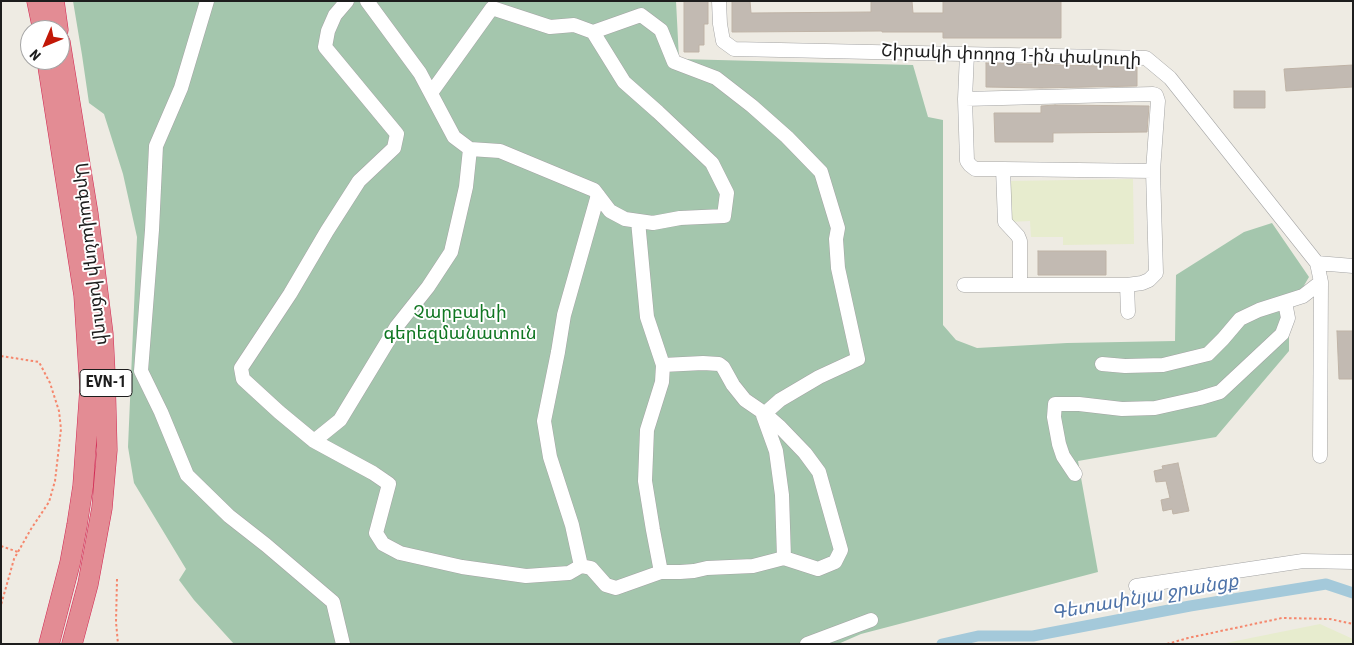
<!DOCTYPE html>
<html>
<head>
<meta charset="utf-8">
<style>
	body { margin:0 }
	#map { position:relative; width:1354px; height:645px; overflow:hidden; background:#eeebe3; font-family:"Roboto Condensed",sans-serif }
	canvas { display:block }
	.frame { position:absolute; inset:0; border:2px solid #1d1d1d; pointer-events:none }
	.north { position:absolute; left:20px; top:20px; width:50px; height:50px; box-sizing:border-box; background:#fff; border:1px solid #a5a5a5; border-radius:50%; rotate:225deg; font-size:14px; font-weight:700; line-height:20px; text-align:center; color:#1d1d1d }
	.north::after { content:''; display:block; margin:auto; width:18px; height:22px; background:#c21807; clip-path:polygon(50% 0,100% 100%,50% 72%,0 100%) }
</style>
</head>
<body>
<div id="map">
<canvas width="1354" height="645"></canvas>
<div class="frame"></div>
<div class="north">N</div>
</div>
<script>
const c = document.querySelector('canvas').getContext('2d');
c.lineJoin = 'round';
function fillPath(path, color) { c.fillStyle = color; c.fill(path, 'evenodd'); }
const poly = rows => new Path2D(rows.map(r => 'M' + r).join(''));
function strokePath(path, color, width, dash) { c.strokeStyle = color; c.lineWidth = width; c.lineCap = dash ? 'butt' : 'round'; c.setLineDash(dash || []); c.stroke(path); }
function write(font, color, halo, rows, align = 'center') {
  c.font = font + ' "Roboto Condensed","Noto Sans Armenian",sans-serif'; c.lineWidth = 4; c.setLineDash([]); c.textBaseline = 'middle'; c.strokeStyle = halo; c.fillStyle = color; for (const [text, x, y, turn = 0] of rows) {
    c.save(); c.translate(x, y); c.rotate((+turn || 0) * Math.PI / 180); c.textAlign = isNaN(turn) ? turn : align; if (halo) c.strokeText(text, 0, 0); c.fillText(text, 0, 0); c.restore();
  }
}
const farmland = poly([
	[1133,179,1134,244,1063,245,1063,237,1031,237,1030,221,1009,222,1008,181],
	[1320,624,1353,639,1353,644,1221,644]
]);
const cemetery = poly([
	[73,1,676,1,679,59,913,65,928,117,943,120,943,325,956,340,977,348,1067,343,1175,341,1176,275,1244,232,1272,223,1309,277,1289,311,1289,351,1216,437,1078,461,1098,572,861,634,838,644,234,644,194,600,179,580,186,569,134,483,128,447,137,237,123,174,104,114,89,103,82,55]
]);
const canal = poly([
	[942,644,978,636,1033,636,1190,606,1326,584,1353,593]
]);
const building = poly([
	[684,1,708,1,708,24,704,24,704,45,699,45,699,52,684,52,684,1],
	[732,1,750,1,751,13,871,12,871,1,912,1,913,13,943,13,943,1,1061,1,1061,38,943,38,943,32,882,32,882,31,732,32,732,1],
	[986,63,1137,67,1137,86,1041,88,986,87,986,63],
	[1353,65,1353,87,1286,91,1284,69,1353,65],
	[1234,91,1265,91,1265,108,1234,108,1234,91],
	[1055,105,1149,106,1147,132,1053,133,1053,142,995,142,994,113,1041,113,1041,106,1055,105],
	[1038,251,1106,251,1106,275,1038,275,1038,251],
	[1337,331,1353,331,1353,379,1339,379,1337,331],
	[1178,463,1189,511,1173,514,1172,509,1163,511,1161,500,1170,498,1166,481,1156,482,1154,471,1163,469,1162,466,1178,463]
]);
const path = poly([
	[1,356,39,362,50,383,59,411,61,429,55,481,49,502,31,529,14,559,1,605],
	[1,546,18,552],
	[117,579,116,622,118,644],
	[1167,644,1188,638,1282,618,1330,619,1353,624]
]);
const minor = poly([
	[207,1,181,88,156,146,152,230,141,371,161,412,187,475,229,516,266,545,333,602,343,644],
	[347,1,335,15,328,31,325,47,397,134,394,148,359,181,327,231,290,294,241,368,243,379,279,412,314,441,373,473,389,484,376,533,383,544,400,553,462,567,526,576,569,573,581,566,591,568,606,585,616,588,661,572,680,572,694,571,707,568,753,566,784,558,818,569,835,562,841,550,819,472,805,453,780,427,764,413,745,400,733,385,723,367,719,364,703,363,663,365],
	[367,1,420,73,454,137,470,149,500,151,594,190,610,211,625,219,653,223,680,218,724,216,727,193,712,163,658,112,624,82,593,32],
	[719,1,720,24,723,41,734,49,1146,58,1170,78,1317,263,1321,282,1320,456],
	[431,93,492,8,550,27,574,25,593,32,641,15,661,30,674,62,716,78,752,106,787,137,821,172,838,228,836,239,838,268,858,359,819,377,780,400,763,415,776,451,782,495,784,558],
	[965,99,1153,94,1156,95,1158,101,1153,171],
	[1003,169,1005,222,1018,236,1020,241,1020,285],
	[638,221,647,317,663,365,662,382,647,430,645,481,653,530,661,572],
	[1317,263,1353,266],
	[964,285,1127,285,1142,283,1149,280,1156,273,1153,171,1003,169,975,169,970,165,967,161,965,99,967,54],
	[1127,285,1128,312],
	[1102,364,1125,366,1163,365,1208,354,1223,339,1240,319,1259,310,1303,296,1321,282],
	[314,441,340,420,397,326,428,287,451,252,466,187,470,149],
	[1075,474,1063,456,1059,444,1054,417,1055,404,1079,404,1122,409,1155,408,1200,398,1220,392,1282,334,1288,318,1285,302],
	[581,566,572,525,550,457,544,421,558,352,564,315,598,195],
	[1136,586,1303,561,1353,562],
	[807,644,871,620]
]);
const highway = poly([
	[37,1,43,30],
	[54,1,58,30],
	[60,42,88,214,103,334,105,374,107,450,102,508,88,584,72,644],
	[47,60,84,295,90,388,83,486,77,525,70,563,49,644]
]);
const shields = [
	[106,383,52]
];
const shieldNames = [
	["EVN-1",106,383]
];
const streetNames = [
	["Շիրակի փողոց 1-ին փակուղի",1011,56,2],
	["Արգավանդի խճուղի",91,254,83]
];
const parkNames = [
	["Չարբախի",460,313],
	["գերեզմանատուն",460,334]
];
const waterNames = [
	["Գետափնյա ջրանցք",1145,598,-10]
];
fillPath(farmland, '#e7ecce');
fillPath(cemetery, '#a4c6ad');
strokePath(canal, '#a4c9da', 11);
fillPath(building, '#c2bab2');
strokePath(building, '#bfb3a6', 1);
strokePath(minor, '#a4a4a4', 15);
strokePath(highway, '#d12a54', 21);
strokePath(path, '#f5876d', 2, [2.5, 2.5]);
strokePath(minor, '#fff', 14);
strokePath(highway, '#e38c94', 20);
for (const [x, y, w] of shields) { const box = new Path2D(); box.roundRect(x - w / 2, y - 13.5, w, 27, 4); c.fillStyle = '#fff'; c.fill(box); strokePath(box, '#1d1d1d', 1); }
write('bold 16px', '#1d1d1d', null, shieldNames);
write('18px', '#1d1d1d', '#fff', streetNames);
write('18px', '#0f7621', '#fff', parkNames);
write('italic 19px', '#4d72a8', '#fff', waterNames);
</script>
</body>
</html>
